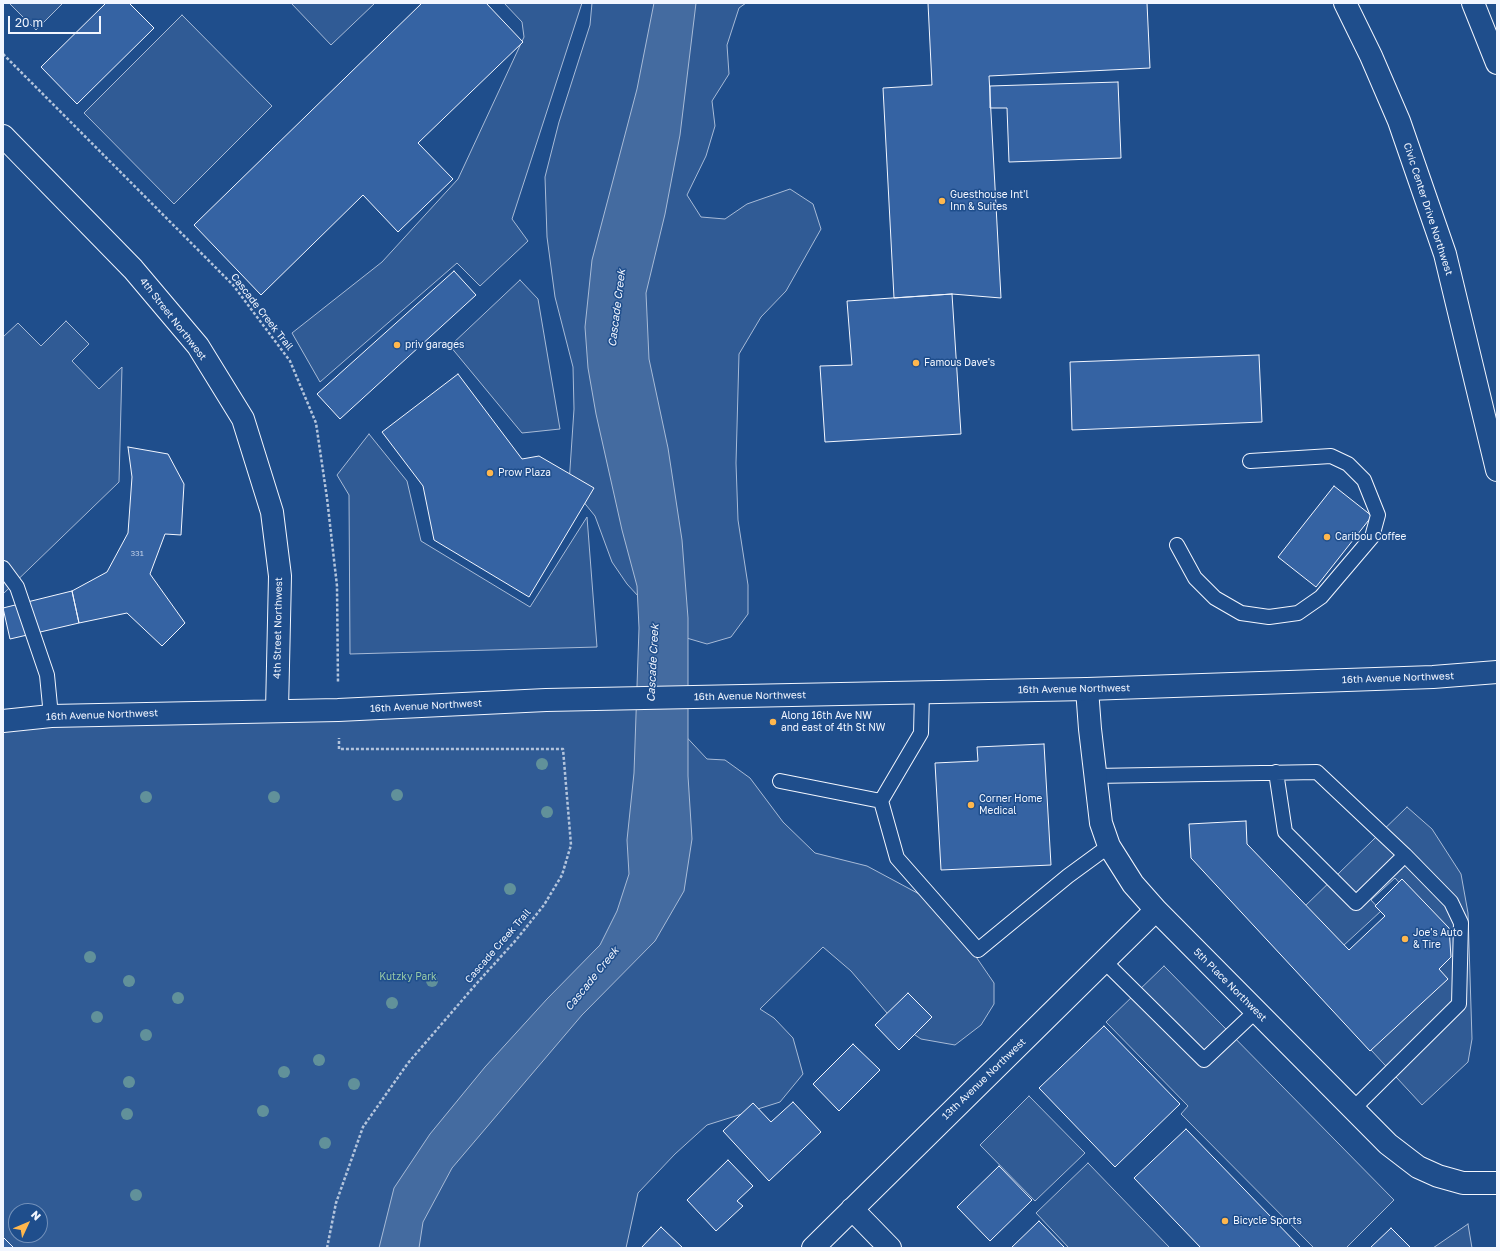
<!DOCTYPE html>
<html>
<head>
<meta charset="utf-8">
<style>
	body { margin:0 }
	#map { position:relative; width:1500px; height:1251px; overflow:hidden; background:#1f4e8c; font-family:"Golos Text",sans-serif }
	canvas { display:block }
	.frame { position:absolute; inset:0; border:4px solid #f2f6ff; pointer-events:none }
	.north { position:absolute; left:8px; top:1203px; width:40px; height:40px; box-sizing:border-box; background:#1f4e8c; border:1px solid #7391ba; border-radius:50%; rotate:46deg; font-size:11px; font-weight:700; line-height:16px; text-align:center; color:#f2f6ff }
	.north::after { content:''; display:block; margin:auto; width:14px; height:18px; background:#ffb74d; clip-path:polygon(50% 0,100% 100%,50% 72%,0 100%) }
	.scale { position:absolute; left:8px; top:16px; width:93px; height:18px; box-sizing:border-box; border:2px solid #f2f6ff; border-top:0; padding-left:5px; font-size:12px; line-height:14px; white-space:nowrap; color:#f2f6ff; -webkit-text-stroke:3px #1f4e8c; paint-order:stroke }
</style>
</head>
<body>
<div id="map">
<canvas width="1500" height="1251"></canvas>
<div class="frame"></div>
<div class="north">N</div>
<div class="scale">20 m</div>
</div>
<script>
const c = document.querySelector('canvas').getContext('2d');
c.lineJoin = 'round';
function fillPath(path, color) { c.fillStyle = color; c.fill(path, 'evenodd'); }
const poly = rows => new Path2D(rows.map(r => 'M' + r).join(''));
function strokePath(path, color, width, dash) { c.strokeStyle = color; c.lineWidth = width; c.lineCap = dash ? 'butt' : 'round'; c.setLineDash(dash || []); c.stroke(path); }
function write(font, color, halo, rows, align = 'center') {
  c.font = font + ' "Golos Text",sans-serif'; c.lineWidth = 3; c.setLineDash([]); c.textBaseline = 'middle'; c.strokeStyle = halo; c.fillStyle = color; for (const [text, x, y, turn = 0] of rows) {
    c.save(); c.translate(x, y); c.rotate((+turn || 0) * Math.PI / 180); c.textAlign = isNaN(turn) ? turn : align; if (halo) c.strokeText(text, 0, 0); c.fillText(text, 0, 0); c.restore();
  }
}
const built = poly([
	[9,3,63,3,36,30,9,3],
	[291,3,375,3,331,45,291,3],
	[504,3,582,3,512,219,528,241,480,286,457,263,320,382,292,333,382,262,458,179,524,37,522,22,504,3],
	[592,3,746,3,739,8,727,45,729,74,712,101,715,126,706,156,687,195,701,217,725,219,747,204,790,189,813,204,821,229,786,291,761,317,739,354,736,463,738,520,748,585,748,614,731,637,707,644,673,634,627,584,612,562,595,516,569,484,574,409,573,367,555,297,547,237,545,177,559,122,590,25,592,3],
	[182,15,272,106,174,204,84,113,182,15],
	[520,280,538,299,560,429,522,433,450,346,520,280],
	[66,321,89,344,72,361,99,389,122,367,119,482,3,594,3,337,18,323,41,346,66,321],
	[369,434,407,481,421,541,530,607,587,517,597,647,350,654,349,495,337,475,369,434],
	[650,698,707,759,725,760,750,778,783,822,815,853,867,866,921,895,970,948,994,983,994,1004,981,1025,955,1045,921,1039,893,1020,851,971,823,947,760,1009,774,1018,793,1038,803,1074,780,1102,707,1125,675,1154,638,1193,626,1248,3,1248,3,721,650,698],
	[16,1211,40,1211,40,1235,16,1235,16,1211],
	[1407,807,1432,829,1461,874,1468,913,1472,1039,1468,1062,1422,1105,1371,1050,1436,967,1444,932,1395,878,1371,900,1381,911,1306,980,1269,941,1407,807],
	[1164,966,1394,1200,1346,1248,1314,1248,1181,1114,1188,1106,1106,1022,1164,966],
	[1029,1096,1085,1153,1035,1201,980,1145,1029,1096],
	[1088,1163,1170,1248,1069,1248,1036,1213,1088,1163],
	[1468,1224,1472,1248,1433,1248,1468,1224]
]);
const water = poly([
	[654,3,696,3,680,135,665,214,646,293,649,359,668,448,682,540,688,618,688,776,692,839,684,891,655,941,582,1015,452,1168,423,1222,419,1248,379,1248,394,1188,430,1134,485,1067,547,999,600,945,617,911,629,874,627,840,634,773,639,628,637,586,622,530,596,414,588,368,585,327,592,260,637,89,654,3]
]);
const building = poly([
	[106,3,129,3,154,28,77,104,41,67,106,3],
	[422,3,486,3,523,42,418,143,453,179,398,232,363,195,261,295,194,225,422,3],
	[928,3,1147,3,1150,68,989,76,1001,298,952,294,894,298,883,88,932,85,928,3],
	[1118,82,1121,158,1009,162,1007,108,990,108,990,86,1118,82],
	[454,271,476,295,340,419,317,394,454,271],
	[952,294,961,434,825,442,820,366,852,365,847,301,952,294],
	[1259,355,1262,422,1072,430,1070,362,1259,355],
	[458,374,522,459,539,456,594,488,529,597,434,540,423,486,382,432,458,374],
	[128,447,168,454,184,484,181,535,165,534,150,574,185,623,162,646,127,613,79,623,72,591,107,572,128,533,132,477,128,447],
	[1334,486,1372,516,1316,587,1278,557,1334,486],
	[72,591,79,623,10,639,3,608,72,591],
	[1044,744,1051,865,941,870,935,763,978,761,977,747,1044,744],
	[1246,821,1247,844,1349,950,1385,916,1375,906,1402,879,1449,928,1451,957,1439,969,1448,979,1370,1051,1191,858,1189,824,1246,821],
	[908,993,932,1017,899,1050,875,1025,908,993],
	[1104,1026,1180,1104,1115,1167,1039,1088,1104,1026],
	[853,1044,880,1070,839,1111,813,1084,853,1044],
	[793,1102,821,1132,769,1181,723,1131,753,1103,771,1122,793,1102],
	[1186,1129,1301,1248,1201,1248,1134,1178,1186,1129],
	[728,1160,753,1186,737,1201,743,1206,716,1231,687,1200,728,1160],
	[999,1166,1032,1200,990,1241,957,1207,999,1166],
	[1039,1221,1065,1248,1011,1248,1039,1221],
	[661,1227,683,1248,641,1248,661,1227],
	[1391,1228,1411,1248,1370,1248,1391,1228],
	[3,1237,14,1248,3,1248,3,1237]
]);
const path = poly([
	[3,54,233,285,290,361,316,423,327,498,337,586,338,683],
	[327,1248,336,1203,363,1127,408,1063,477,983,516,940,544,905,562,875,571,845,563,749,339,749,339,738]
]);
const lane = poly([
	[1177,545,1195,578,1215,598,1241,613,1269,617,1298,613,1321,597,1372,537,1378,515,1364,480,1348,464,1331,456,1250,461],
	[3,568,17,587,47,675,51,716],
	[1276,772,1285,832,1356,903,1405,855],
	[1095,776,1317,772,1405,855,1451,902,1461,923,1459,1004,1353,1109],
	[780,781,881,801,921,733,922,692],
	[881,801,897,858,978,950,1068,876,1109,846],
	[1104,961,1204,1060,1256,1011]
]);
const street = poly([
	[1087,689,1090,729,1101,823,1109,846,1133,884,1156,910,1388,1144,1418,1167,1438,1176,1463,1183,1497,1183],
	[852,1209,890,1248],
	[813,1248,1156,910]
]);
const secondary = poly([
	[3,136,133,269,198,346,243,419,272,512,280,576,277,710],
	[3,721,51,716,338,710,546,700,1087,689,1433,677,1497,672]
]);
const primary = poly([
	[1345,3,1371,56,1399,121,1445,254,1497,470],
	[1473,3,1497,63]
]);
const trees = [
	[542,764],
	[397,795],
	[146,797],
	[274,797],
	[547,812],
	[510,889],
	[90,957],
	[129,981],
	[432,981],
	[178,998],
	[392,1003],
	[97,1017],
	[146,1035],
	[319,1060],
	[284,1072],
	[129,1082],
	[354,1084],
	[263,1111],
	[127,1114],
	[325,1143],
	[136,1195]
];
const markers = [
	[942,201,4,"#ffb74d"],
	[397,345,4,"#ffb74d"],
	[916,363,4,"#ffb74d"],
	[490,473,4,"#ffb74d"],
	[1327,537,4,"#ffb74d"],
	[773,722,4,"#ffb74d"],
	[971,805,4,"#ffb74d"],
	[1405,939,4,"#ffb74d"],
	[1225,1221,4,"#ffb74d"]
];
const numberNames = [
	["331",137,553]
];
const poiNames = [
	["Guesthouse Int'l",950,195],
	["Inn & Suites",950,207],
	["priv garages",405,345],
	["Famous Dave's",924,363],
	["Prow Plaza",498,473],
	["Caribou Coffee",1335,537],
	["Along 16th Ave NW",781,716],
	["and east of 4th St NW",781,728],
	["Corner Home",979,799],
	["Medical",979,811],
	["Joe's Auto",1413,933],
	["& Tire",1413,945],
	["Bicycle Sports",1233,1221]
];
const streetNames = [
	["Civic Center Drive Northwest",1428,209,72],
	["Cascade Creek Trail",262,312,52],
	["4th Street Northwest",173,319,52],
	["4th Street Northwest",278,628,-89],
	["16th Avenue Northwest",1398,678,-2],
	["16th Avenue Northwest",1074,689,-1],
	["16th Avenue Northwest",750,696,-1],
	["16th Avenue Northwest",426,706,-3],
	["16th Avenue Northwest",102,715,-2],
	["Cascade Creek Trail",498,946,-49],
	["5th Place Northwest",1230,985,45],
	["13th Avenue Northwest",984,1079,-44]
];
const parkNames = [
	["Kutzky Park",408,977]
];
const waterNames = [
	["Cascade Creek",617,308,-83],
	["Cascade Creek",653,663,-87],
	["Cascade Creek",592,979,-51]
];
fillPath(built, '#305b95');
strokePath(built, '#a8bbd7', 1);
fillPath(water, '#446ba0');
strokePath(water, '#a8bbd7', 1);
fillPath(building, '#3563a3');
strokePath(building, '#f2f6ff', 1);
strokePath(lane, '#f2f6ff', 16);
strokePath(street, '#f2f6ff', 24);
strokePath(secondary, '#f2f6ff', 24);
strokePath(primary, '#f2f6ff', 24);
strokePath(path, '#b3c4dc', 2.5, [3, 2]);
strokePath(lane, '#1f4e8c', 14);
strokePath(street, '#1f4e8c', 22);
strokePath(secondary, '#1f4e8c', 22);
strokePath(primary, '#1f4e8c', 22);
c.fillStyle = '#61919a';
for (const [x, y] of trees) { c.beginPath(); c.arc(x, y, 6, 0, 2 * Math.PI); c.fill(); }
for (const [x, y, r, color] of markers) { const dot = new Path2D(); dot.arc(x, y, r, 0, 2 * Math.PI); c.fillStyle = color; c.fill(dot); strokePath(dot, '#1f4e8c', 1.5); }
write('8px', '#c3d1e8', null, numberNames);
write('10px', '#f2f6ff', '#1f4e8c', poiNames, 'left');
write('10px', '#f2f6ff', '#1f4e8c', streetNames);
write('10px', '#97c8a6', '#1f4e8c', parkNames);
write('italic 11px', '#f2f6ff', '#1f4e8c', waterNames);
</script>
</body>
</html>
